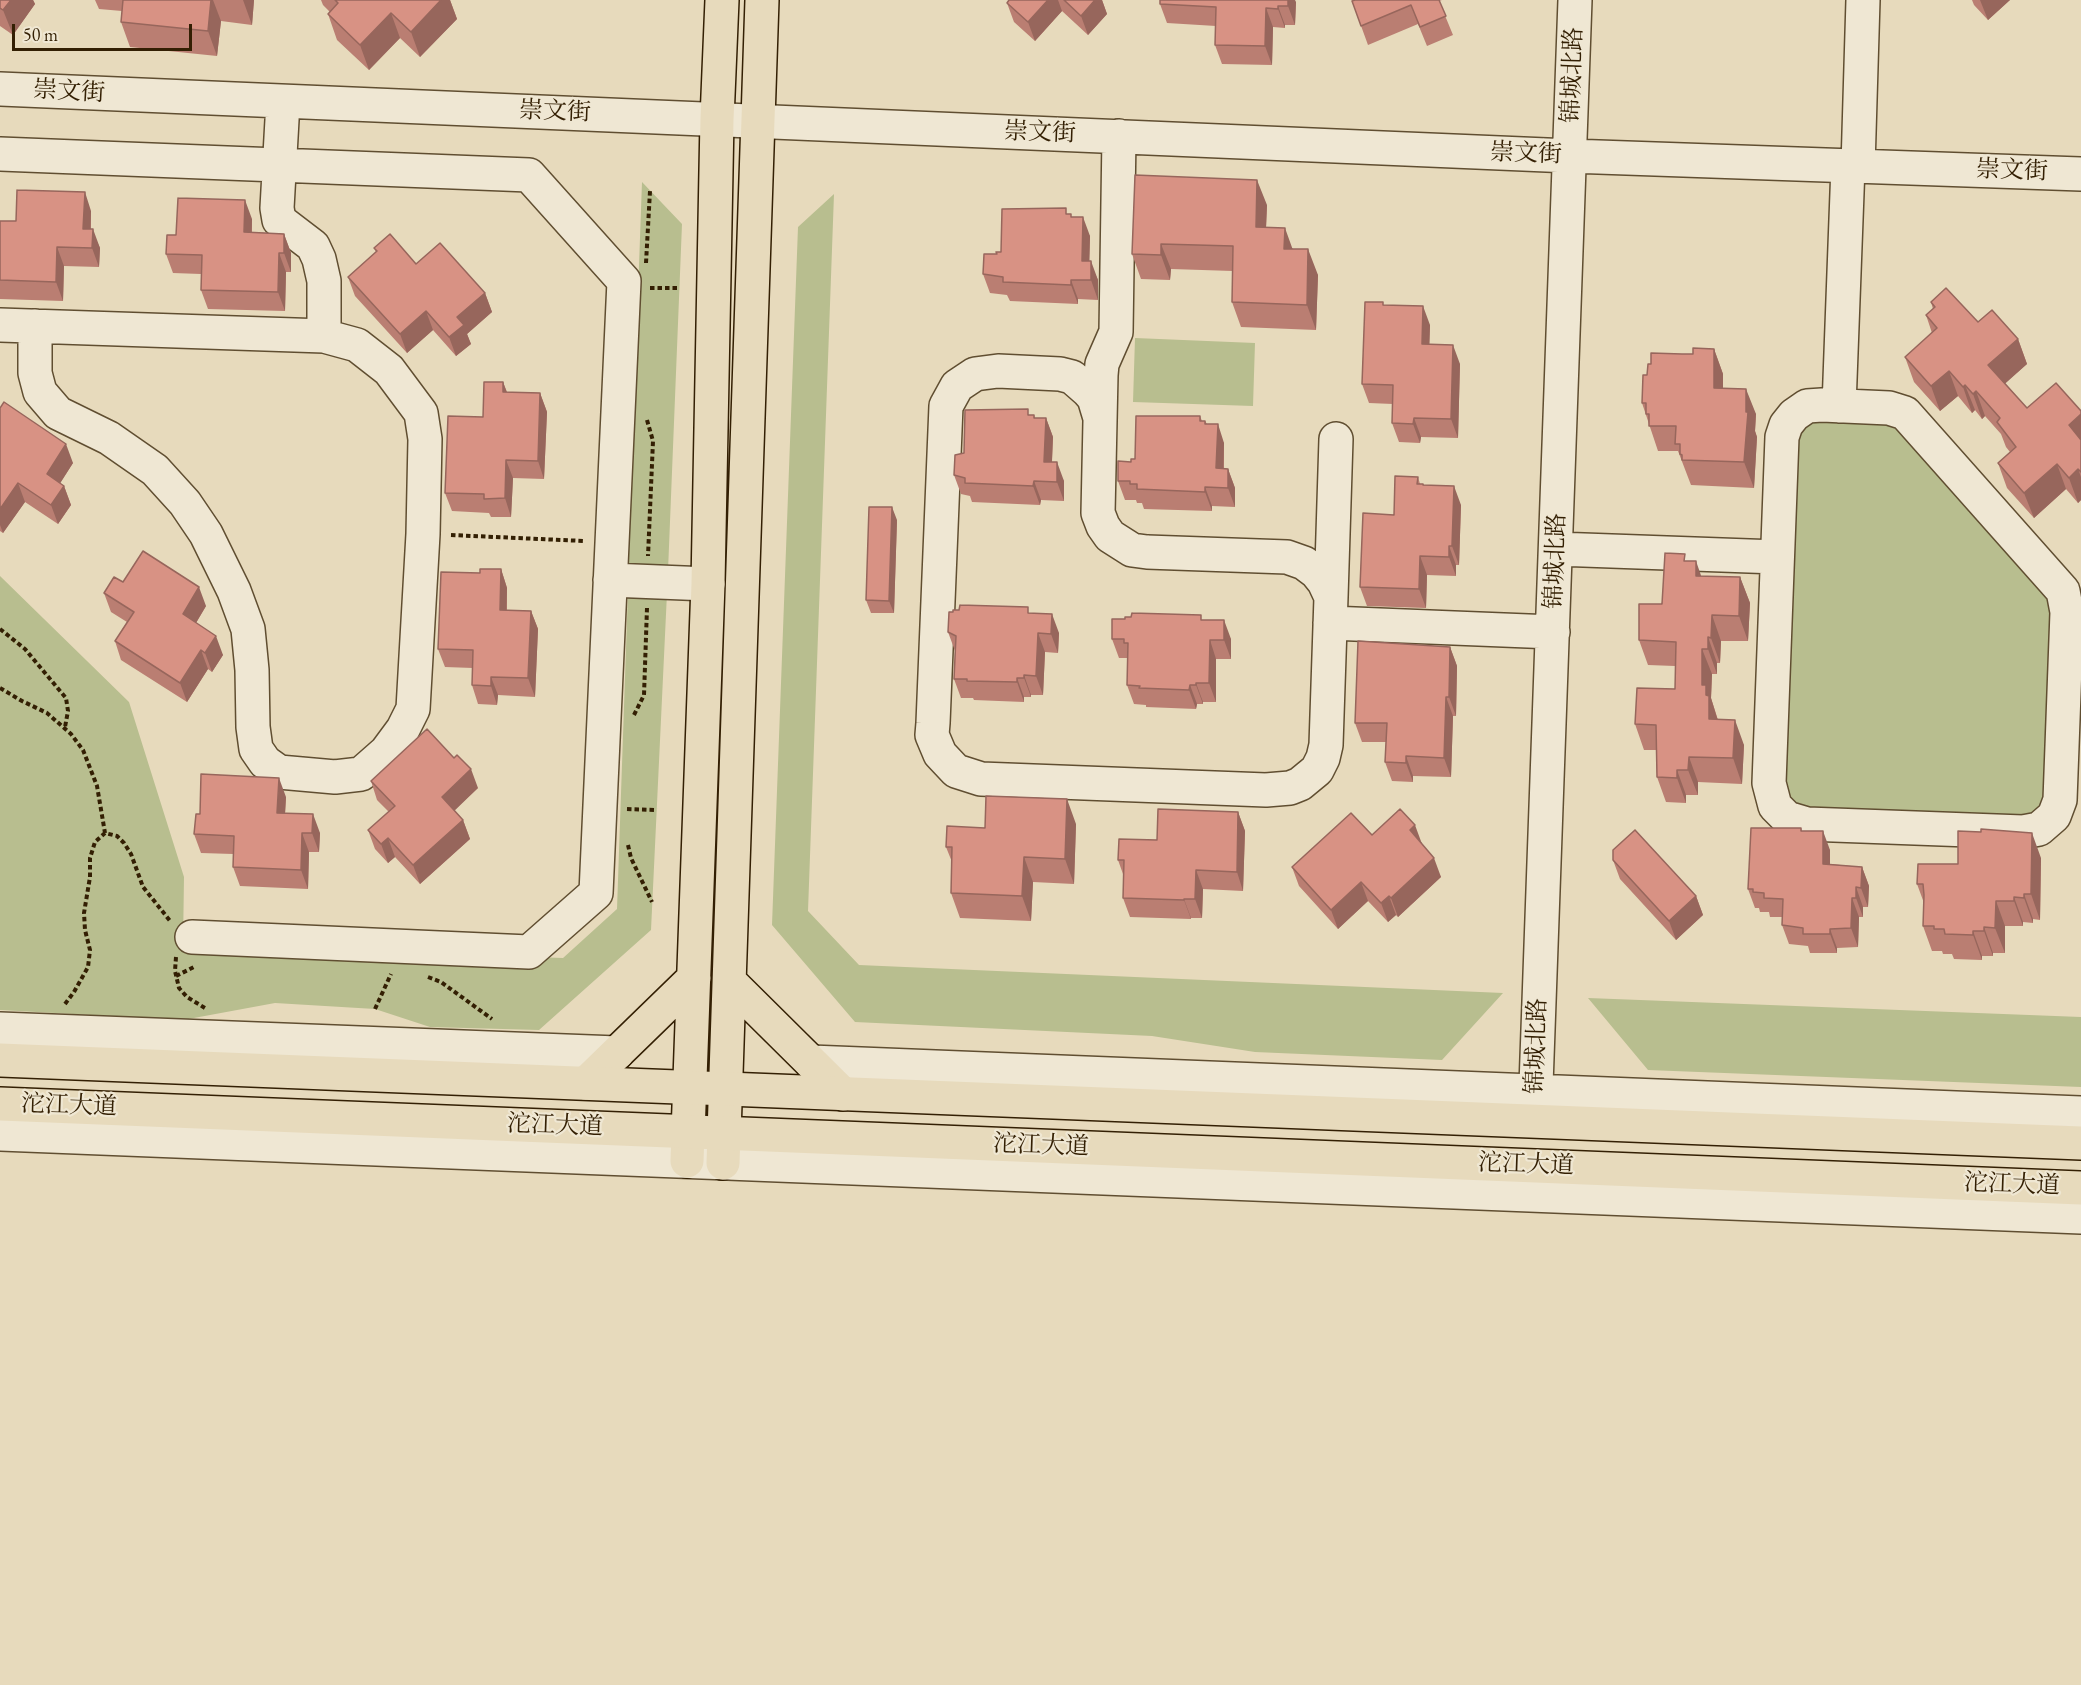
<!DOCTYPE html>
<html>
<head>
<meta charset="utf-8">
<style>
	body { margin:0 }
	#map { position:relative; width:2081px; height:1685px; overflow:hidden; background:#e7dabc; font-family:"EB Garamond",serif }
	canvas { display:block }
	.scale { position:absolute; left:12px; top:24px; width:180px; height:27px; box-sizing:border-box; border:3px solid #331f03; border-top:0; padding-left:8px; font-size:18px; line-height:21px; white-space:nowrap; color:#331f03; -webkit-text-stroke:4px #efe7d3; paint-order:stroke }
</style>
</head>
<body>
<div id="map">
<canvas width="2081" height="1685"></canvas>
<div class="scale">50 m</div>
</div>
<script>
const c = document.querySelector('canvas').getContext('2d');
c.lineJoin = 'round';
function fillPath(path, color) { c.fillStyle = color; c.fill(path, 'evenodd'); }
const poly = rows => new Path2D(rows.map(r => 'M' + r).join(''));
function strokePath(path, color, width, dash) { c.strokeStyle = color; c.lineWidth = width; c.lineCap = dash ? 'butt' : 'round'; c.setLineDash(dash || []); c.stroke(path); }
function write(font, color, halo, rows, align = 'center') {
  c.font = font + ' "EB Garamond","Noto Serif SC",serif'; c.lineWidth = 4.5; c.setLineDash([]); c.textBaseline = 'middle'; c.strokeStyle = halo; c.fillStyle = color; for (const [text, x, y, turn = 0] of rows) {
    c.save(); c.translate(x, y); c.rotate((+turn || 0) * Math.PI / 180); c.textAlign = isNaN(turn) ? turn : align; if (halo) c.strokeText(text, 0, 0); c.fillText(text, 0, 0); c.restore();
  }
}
const green = poly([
	[642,182,682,224,668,571,628,571],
	[834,194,808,911,859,965,1503,993,1442,1060,1255,1052,1152,1036,855,1022,772,925,798,227],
	[1135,338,1255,343,1253,406,1133,402],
	[1885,415,2055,593,2053,793,2041,817,1804,815,1777,786,1789,443,1800,421],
	[0,576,129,702,184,877,183,945,563,958,617,909,628,591,667,593,651,930,539,1030,430,1027,375,1009,275,1003,183,1020,0,1010],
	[1588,998,2081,1017,2081,1087,1648,1070]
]);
const path = poly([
	[646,263,650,191],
	[650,288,680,288],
	[647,420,653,441,648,556],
	[451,535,584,541],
	[0,629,25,649,66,698,68,711,65,727],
	[0,688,22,701,47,713,71,734,83,750,97,786,105,833],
	[634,715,644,695,647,608],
	[627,809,657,810],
	[628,845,631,858,652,902],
	[176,957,175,971,179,988,187,997,205,1008],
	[176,976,194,967],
	[428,977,441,982,492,1019],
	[65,1004,74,992,88,967,90,950,85,930,84,913,90,877,90,858,95,842,105,833,117,836,124,843,131,854,143,887,171,922],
	[375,1009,391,974]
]);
const minor = poly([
	[0,89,1570,156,2081,174],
	[0,154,529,175,624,281,596,893,529,952,192,937],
	[1858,166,1863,0],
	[0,325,324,336,324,281,319,259,313,246,279,220,277,208,283,102],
	[35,326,35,373,40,392,58,413,109,438,155,470,185,503,206,534,234,591,248,629,252,670,253,727,256,749,265,762,279,772,335,777,361,774,386,752,403,729,413,709,423,534,425,439,421,413,389,370,357,345,324,336],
	[1822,405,1889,408,1905,413,2063,591,2067,612,2060,800,2054,816,2039,829,2023,832,1807,824,1787,818,1775,806,1769,783,1782,437,1786,425,1794,415,1807,406,1822,405],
	[1839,406,1848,166],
	[1100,418,1094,398,1088,391,1072,377,1060,374,998,371,975,374,957,386,946,406,933,723,932,735,940,754,956,771,981,779,1266,790,1290,788,1300,784,1317,770,1323,758,1326,745,1331,597,1324,582,1316,572,1304,563,1287,557,1147,552,1132,550,1110,536,1103,526,1098,513,1101,375,1102,364,1116,332,1119,136],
	[1556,549,1777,557],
	[610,580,708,584],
	[1331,597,1336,439],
	[1330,623,1553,632],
	[0,1029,617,1053],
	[811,1062,2081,1113],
	[1535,1113,1575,0],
	[0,1134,2081,1217]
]);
const major = poly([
	[730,982,843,1094],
	[586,1083,694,978],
	[687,1161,708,584,717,119,722,0],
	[723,1163,762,0]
]);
const highway = poly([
	[0,1060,2081,1143],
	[0,1104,2081,1188]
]);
const wall = poly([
	[0,0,33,0,35,4,13,35,0,26],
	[95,0,254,0,252,25,221,21,217,56,130,47,121,22,122,11,99,9],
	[321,0,450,0,457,19,420,57,400,38,369,70,337,40,328,14,330,12,323,5],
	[1009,0,1102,0,1107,14,1088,35,1062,11,1035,41,1014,22,1007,3],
	[1355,0,1442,0,1439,1,1453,35,1427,46,1418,24,1368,45,1352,1],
	[1972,0,2010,0,1988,20,1974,5],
	[1296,2,1295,25,1285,25,1285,28,1273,27,1272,65,1222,64,1215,45,1216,26,1167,23,1160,4],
	[1267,205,1266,227,1293,249,1318,275,1316,330,1241,327,1232,302,1233,271,1171,269,1170,280,1141,279,1132,254],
	[91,211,91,229,100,248,99,267,64,266,63,301,0,299,0,221,16,221],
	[1068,214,1072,217,1090,236,1089,261,1098,280,1098,300,1078,299,1078,304,1010,301,1007,295,990,293,983,274,997,254],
	[252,219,252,232,284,234,291,253,291,272,286,272,285,311,208,309,201,290,201,274,173,273,166,254],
	[374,248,416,264,485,293,492,312,467,334,471,344,456,356,433,330,407,353,355,296,348,277,376,252],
	[1931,302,2018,339,2027,364,2005,383,2027,408,2081,411,2081,500,2078,503,2066,489,2034,518,2007,488,1998,463,2010,452,2006,447,2001,434,1985,416,1982,419,1975,410,1972,413,1958,396,1940,411,1914,382,1905,357,1932,333,1926,315,1933,309],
	[1384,305,1430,325,1429,344,1460,364,1458,438,1421,437,1420,443,1399,442,1392,423,1393,404,1369,403,1362,384],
	[1714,349,1723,374,1723,389,1756,414,1755,431,1757,437,1754,488,1691,485,1678,451,1658,451,1642,403,1647,375,1651,364,1682,354,1693,354],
	[503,382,507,392,540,393,547,412,544,479,513,478,511,517,491,517,489,513,452,511,445,493,483,417],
	[0,408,73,463,60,483,64,486,71,505,58,524,25,502,3,533,0,531],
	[1030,415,1034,415,1035,418,1046,418,1053,437,1052,462,1064,481,1064,501,1041,500,1040,505,972,502,970,496,961,494,954,475,964,453],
	[1200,416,1202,421,1205,421,1207,424,1224,443,1224,468,1228,469,1235,488,1235,507,1212,506,1212,511,1144,509,1142,503,1137,503,1136,500,1125,500,1118,481,1131,462],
	[1418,477,1420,484,1423,484,1424,485,1461,505,1459,565,1456,565,1456,576,1427,575,1426,608,1367,606,1360,587,1394,515],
	[897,520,894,613,871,613,866,600],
	[1687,561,1701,577,1740,577,1750,603,1748,641,1721,641,1720,663,1717,663,1717,674,1712,674,1711,698,1718,720,1744,745,1742,784,1698,782,1698,795,1686,795,1686,803,1666,802,1657,777,1656,750,1644,750,1635,724,1675,689,1675,666,1648,665,1639,640],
	[501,569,507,588,507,610,531,611,538,629,535,697,498,695,497,705,478,704,472,685,473,668,445,667,438,649,480,573],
	[123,582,206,606,196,623,223,655,212,672,208,669,187,702,121,660,115,641,127,622,111,612,104,593],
	[1030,613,1059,633,1058,653,1045,652,1043,695,1031,695,1031,697,1024,697,1024,702,974,700,973,698,961,698,954,679,955,651,948,632],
	[1203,620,1231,639,1231,659,1216,659,1216,702,1203,702,1203,704,1197,704,1196,709,1146,707,1146,705,1134,704,1127,685,1128,658,1119,658,1112,639],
	[1450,647,1457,666,1456,716,1453,716,1451,777,1413,776,1413,782,1392,781,1385,762,1386,742,1362,742,1355,723],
	[371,781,478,788,454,810,463,820,470,839,420,884,395,857,388,863,375,849,368,830,389,812,377,800],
	[286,797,285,813,320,833,319,852,309,852,308,889,240,886,233,867,233,854,201,853,194,834,200,814],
	[1238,812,1245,831,1243,891,1203,889,1202,918,1191,918,1191,919,1130,917,1123,898,1123,874,1118,860,1157,840],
	[1076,824,1074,884,1033,882,1031,921,960,918,951,893,952,862,946,847,985,828],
	[1801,828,1802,831,1830,850,1830,864,1862,867,1869,886,1868,907,1863,907,1863,917,1859,917,1858,947,1837,948,1837,953,1810,953,1808,946,1789,944,1782,925,1782,917,1770,917,1769,912,1760,912,1759,908,1755,908,1748,889],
	[1372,835,1421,842,1441,877,1398,917,1396,915,1388,922,1368,901,1338,929,1299,886,1292,867],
	[2041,858,2040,920,2033,919,2033,923,2023,922,2023,926,2005,926,2005,953,1993,953,1993,956,1982,956,1982,960,1954,959,1952,954,1943,954,1942,951,1932,951,1923,926,1924,903,1917,884,1958,864],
	[1613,860,1696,896,1703,915,1676,940,1620,879]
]);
const shadedWall = poly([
	[11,0,33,0,35,4,13,35,3,10],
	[211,0,213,0,221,21,217,56,208,31],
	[243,0,254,0,252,25],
	[441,0,450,0,457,19,420,57,411,32],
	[1048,0,1058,0,1062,11,1035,41,1028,22],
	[1095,0,1102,0,1107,14,1088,35,1081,16],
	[1288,0,1295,0,1296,2,1295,25,1288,6],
	[1980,0,2010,0,1988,20],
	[1278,6,1285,25,1285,28,1278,9],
	[1266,8,1273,27,1272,65,1265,46],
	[391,13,400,38,369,70,360,45],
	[1257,180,1267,205,1265,252,1256,227],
	[85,192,91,211,90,248,83,229],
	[245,200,252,219,251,251,244,232],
	[1083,217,1090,236,1089,280,1082,261],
	[1285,228,1294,253,1284,249],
	[93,229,100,248,99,267,92,248],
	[284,234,291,253,291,272,284,253],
	[1161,244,1171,269,1170,280,1161,255],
	[57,247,64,266,63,301,56,282],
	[1308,249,1318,275,1316,330,1307,305],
	[279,253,286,272,285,311,278,292],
	[1091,261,1098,280,1098,300,1091,280],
	[1071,280,1078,299,1078,304,1071,285],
	[485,293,492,312,467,334,471,344,456,356,449,337,457,317],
	[1423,306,1430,325,1429,363,1422,344],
	[426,311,433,330,407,353,400,334],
	[2018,339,2027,364,1998,390,1988,365],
	[1453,345,1460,364,1458,438,1451,419],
	[1714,349,1723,374,1723,414,1714,388],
	[1949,371,1958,396,1940,411,1931,386],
	[503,382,510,401,503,392],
	[1965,385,1975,410,1972,413,1963,387],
	[1746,389,1756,414,1755,431,1757,437,1754,488,1744,462],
	[1976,391,1985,416,1982,419,1973,394],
	[540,393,547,412,544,479,538,461],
	[2081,414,2081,447,2069,425],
	[1046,418,1053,437,1051,481,1044,462],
	[1414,418,1421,437,1420,443,1413,424],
	[1218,424,1224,443,1223,487,1216,468],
	[66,444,73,463,54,493,47,474],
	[506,460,513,478,511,517,505,498],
	[1057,462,1064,481,1064,501,1057,482],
	[2057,464,2066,489,2034,518,2024,493],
	[1228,469,1235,488,1235,507,1228,488],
	[2078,469,2081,477,2081,500,2078,503,2069,478],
	[1034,481,1041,500,1040,505,1033,486],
	[18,483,25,502,3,533,0,525,0,509],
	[64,486,71,505,58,524,51,505],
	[1454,486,1461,505,1459,565,1452,546],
	[1205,487,1212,506,1212,511,1205,492],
	[892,507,897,520,894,613,889,601],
	[1449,546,1456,565,1456,576,1449,557],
	[1420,556,1427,575,1426,608,1419,589],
	[1696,561,1705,587,1696,576],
	[501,569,507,588,506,628,500,610],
	[1740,577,1750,603,1748,641,1739,616],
	[199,587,206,606,190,633,183,614],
	[531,611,538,629,535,697,528,678],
	[1052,614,1059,633,1058,653,1051,634],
	[1712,615,1721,641,1720,663,1711,638],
	[1224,620,1231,639,1231,659,1224,640],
	[1038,633,1045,652,1043,695,1036,676],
	[216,636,223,655,212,672,205,653],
	[1708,637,1717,663,1717,674,1708,649],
	[1210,640,1216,659,1216,702,1209,683],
	[1450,647,1457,666,1456,716,1449,697],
	[1702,649,1712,674,1711,698,1718,721,1709,719,1702,685],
	[201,650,208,669,187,702,180,683],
	[1024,675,1031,695,1031,697,1024,678],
	[491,677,498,695,497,705,491,686],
	[1017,678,1024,697,1024,702,1017,682],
	[1196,683,1203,702,1203,704,1196,685],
	[1190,685,1197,704,1196,709,1189,690],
	[1446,697,1453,716,1451,777,1444,758],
	[1735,720,1744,745,1742,784,1733,758],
	[1406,756,1413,776,1413,782,1406,763],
	[1689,757,1698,782,1698,795,1688,770],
	[471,769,478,788,449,816,442,797],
	[1677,770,1686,795,1686,803,1677,778],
	[279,778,286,797,284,832,277,813],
	[1067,799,1076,824,1074,884,1065,859],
	[1238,812,1245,831,1243,891,1237,872],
	[313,814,320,833,319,852,312,833],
	[463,820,470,839,420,884,413,865],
	[1415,825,1422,844,1410,830],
	[1823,831,1830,850,1830,883,1823,864],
	[302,833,309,852,308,889,301,870],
	[2032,833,2041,858,2040,920,2031,894],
	[388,838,395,857,388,863,381,844],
	[1024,857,1033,882,1031,921,1022,896],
	[1434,858,1441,877,1398,917,1391,898],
	[1862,867,1869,886,1868,907,1861,888],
	[1196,870,1203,889,1202,918,1195,899],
	[1361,882,1368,901,1338,929,1331,910],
	[1856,887,1863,907,1863,917,1856,898],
	[2024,894,2033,919,2033,923,2024,898],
	[1389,896,1396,915,1388,922,1381,903],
	[1696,896,1703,915,1676,940,1669,921],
	[2014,897,2023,922,2023,926,2014,901],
	[1852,898,1859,917,1858,947,1851,928],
	[1184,899,1191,918,1191,919,1184,900],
	[1996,901,2005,926,2005,953,1995,928],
	[1984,927,1993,953,1993,956,1984,931],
	[1830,929,1837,948,1837,953,1830,934],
	[1973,931,1982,956,1982,960,1973,935]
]);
const building = poly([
	[0,0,11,0,3,10,0,8,0,0],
	[123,0,211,0,208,31,121,22,123,0],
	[335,0,441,0,411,32,391,13,360,45,328,14,338,3,335,0],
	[1009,0,1048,0,1028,22,1007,3,1009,0],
	[1064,0,1095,0,1081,16,1064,0],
	[1160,0,1288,0,1288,6,1278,6,1278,9,1266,8,1265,46,1215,45,1216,7,1160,4,1160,0],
	[1355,0,1439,0,1446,16,1420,27,1411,5,1361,26,1352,1,1355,0],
	[1135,175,1257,180,1256,227,1285,228,1284,249,1308,249,1307,305,1232,302,1233,246,1161,244,1161,255,1132,254,1135,175],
	[17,190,85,192,83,229,93,229,92,248,57,247,56,282,0,280,0,221,16,221,17,190],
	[178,198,245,200,244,232,284,234,284,253,279,253,278,292,201,290,202,255,166,254,167,235,176,235,178,198],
	[1066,208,1066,214,1071,214,1071,217,1083,217,1082,261,1091,261,1091,280,1071,280,1071,285,1003,282,1003,277,983,274,984,254,997,254,996,252,1001,252,1002,209,1066,208],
	[390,234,416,264,440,243,485,293,457,317,464,325,449,337,426,311,400,334,348,277,377,251,374,248,390,234],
	[1946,288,1978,322,1992,310,2018,339,1988,365,2027,408,2056,383,2081,411,2081,414,2069,425,2081,440,2081,472,2078,469,2069,478,2057,464,2024,493,1998,463,2016,447,1997,422,2000,418,1976,391,1973,394,1965,385,1963,387,1949,371,1931,386,1905,357,1937,328,1926,315,1935,307,1931,302,1946,288],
	[1365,302,1383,302,1383,305,1423,306,1422,344,1453,345,1451,419,1414,418,1413,424,1392,423,1393,385,1362,384,1365,302],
	[1693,348,1714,349,1714,388,1746,389,1746,412,1748,412,1744,462,1682,460,1682,455,1680,454,1680,444,1675,444,1676,426,1649,426,1649,414,1646,414,1646,403,1642,403,1643,375,1647,375,1648,364,1651,364,1651,353,1682,354,1693,354,1693,348],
	[484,382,503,382,503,392,540,393,538,461,506,460,505,498,484,499,484,494,445,493,448,416,483,417,484,382],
	[4,402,66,444,47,474,64,486,51,505,18,483,0,509,0,408,4,402],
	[1028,409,1028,415,1034,415,1034,418,1046,418,1044,462,1057,462,1057,482,1034,481,1033,486,965,483,965,478,954,475,955,455,964,453,965,410,1028,409],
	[1136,416,1200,416,1200,421,1205,421,1205,424,1218,424,1216,468,1228,469,1228,488,1205,487,1205,492,1137,489,1137,484,1130,484,1130,481,1118,481,1118,461,1131,462,1131,459,1135,459,1136,416],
	[1395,476,1418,477,1417,484,1423,484,1423,485,1454,486,1452,546,1449,546,1449,557,1420,556,1419,589,1360,587,1363,513,1394,515,1395,476],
	[869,507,892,507,889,601,866,600,869,507],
	[143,551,199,587,183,614,216,636,205,653,201,650,180,683,115,641,134,612,104,593,114,577,123,582,143,551],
	[1665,553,1685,554,1684,561,1696,561,1696,576,1740,577,1739,616,1712,615,1711,638,1708,637,1708,649,1702,649,1702,685,1706,685,1706,695,1709,696,1709,719,1735,720,1733,758,1689,757,1688,770,1677,770,1677,778,1657,777,1656,725,1635,724,1637,688,1675,689,1676,642,1639,640,1639,604,1662,604,1665,553],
	[480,569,501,569,500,610,531,611,528,678,491,677,491,686,472,685,473,650,438,649,441,572,480,573,480,569],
	[960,605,1028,607,1028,613,1052,614,1051,634,1038,633,1036,676,1024,675,1024,678,1017,678,1017,682,967,681,967,679,954,679,956,636,948,632,949,612,953,612,953,610,959,610,960,605],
	[1132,613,1201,615,1201,620,1224,620,1224,640,1210,640,1209,683,1196,683,1196,685,1190,685,1189,690,1139,688,1140,686,1127,685,1128,643,1124,643,1124,639,1112,639,1112,619,1125,619,1125,617,1131,617,1132,613],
	[1358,641,1450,647,1449,697,1446,697,1444,758,1406,756,1406,763,1385,762,1387,723,1355,723,1358,641],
	[427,729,454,758,457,755,471,769,442,797,463,820,413,865,388,838,381,844,368,830,395,806,371,781,427,729],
	[201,774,279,778,277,813,313,814,312,833,302,833,301,870,233,867,234,836,194,834,196,814,200,814,201,774],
	[986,796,1067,799,1065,859,1024,857,1022,896,951,893,952,847,946,847,947,826,985,828,986,796],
	[1158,809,1238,812,1237,872,1196,870,1195,899,1184,899,1184,900,1123,898,1124,860,1118,860,1119,839,1157,840,1158,809],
	[1400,809,1415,825,1410,830,1434,858,1391,898,1389,896,1381,903,1361,882,1331,910,1292,867,1351,813,1372,835,1400,809],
	[1751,828,1801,828,1801,831,1823,831,1823,864,1862,867,1861,888,1856,887,1856,898,1852,898,1851,928,1830,929,1830,934,1803,934,1803,928,1782,925,1783,899,1764,898,1764,893,1753,892,1753,889,1748,889,1751,828],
	[1981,829,2032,833,2031,894,2024,894,2024,898,2014,897,2014,901,1996,901,1995,928,1984,927,1984,931,1973,931,1973,935,1945,934,1944,929,1934,929,1934,926,1923,926,1924,895,1923,884,1917,884,1918,864,1958,864,1958,831,1981,832,1981,829],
	[1635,830,1696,896,1669,921,1613,860,1613,850,1635,830]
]);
const streetNames = [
	["锦城北路",1573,75,-88],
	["崇文街",69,92,3],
	["崇文街",555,112,2],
	["崇文街",1040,133,2],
	["崇文街",1526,154,2],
	["崇文街",2012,171,2],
	["锦城北路",1556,561,-88],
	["锦城北路",1537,1046,-88],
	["沱江大道",69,1106,2],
	["沱江大道",555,1126,2],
	["沱江大道",1041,1146,2],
	["沱江大道",1526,1165,2],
	["沱江大道",2012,1185,2]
];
fillPath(green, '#b8be8f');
strokePath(minor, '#604e31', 36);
strokePath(major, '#331f03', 36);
strokePath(highway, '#331f03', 36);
strokePath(path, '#331f03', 4, [4.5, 3]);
strokePath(minor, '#efe7d3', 33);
strokePath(major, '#e7dabc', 33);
strokePath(highway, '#e7dabc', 33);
fillPath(wall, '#ba7e72');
fillPath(shadedWall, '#97665c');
fillPath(building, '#d89284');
strokePath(building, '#97665c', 1.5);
write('24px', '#331f03', '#efe7d3', streetNames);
</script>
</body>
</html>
